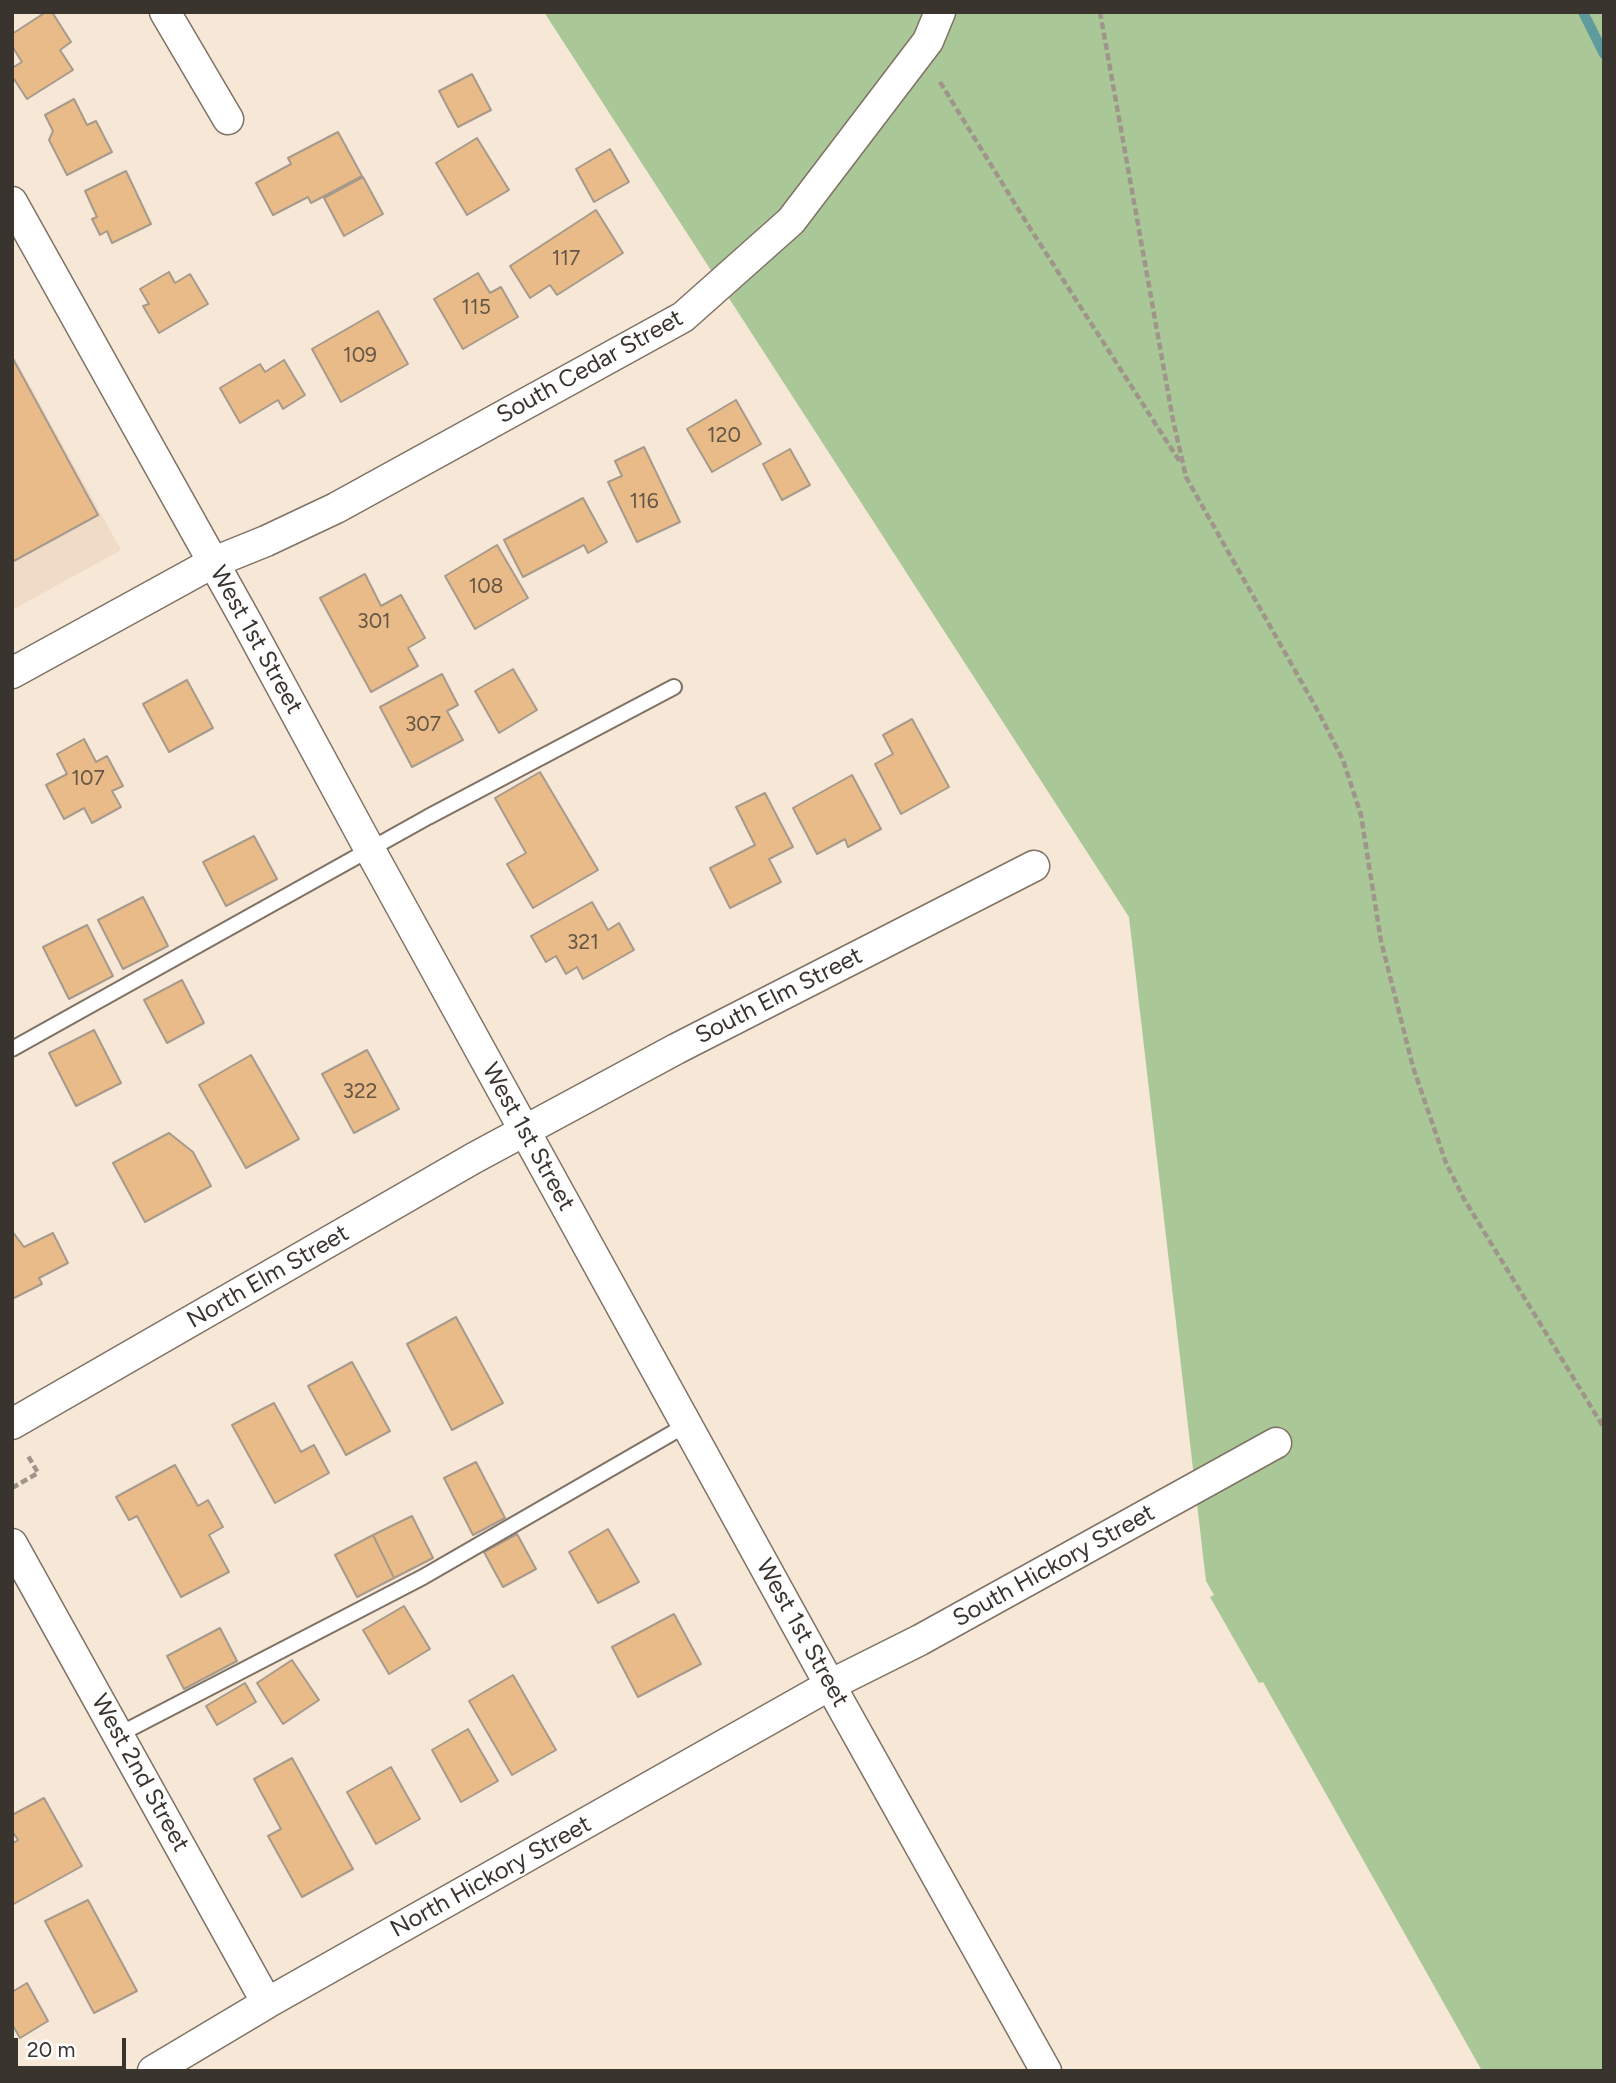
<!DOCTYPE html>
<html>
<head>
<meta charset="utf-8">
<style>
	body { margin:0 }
	#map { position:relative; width:1616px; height:2083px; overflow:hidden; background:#f6e7d7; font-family:Figtree,sans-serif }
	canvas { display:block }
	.frame { position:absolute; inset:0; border:14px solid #39342e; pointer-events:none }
	.scale { position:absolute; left:14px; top:2038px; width:112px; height:32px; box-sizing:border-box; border:4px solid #39342e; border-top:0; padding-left:9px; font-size:21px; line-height:24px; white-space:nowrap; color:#39342e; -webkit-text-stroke:5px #fff; paint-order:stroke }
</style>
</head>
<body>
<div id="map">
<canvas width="1616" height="2083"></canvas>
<div class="frame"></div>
<div class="scale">20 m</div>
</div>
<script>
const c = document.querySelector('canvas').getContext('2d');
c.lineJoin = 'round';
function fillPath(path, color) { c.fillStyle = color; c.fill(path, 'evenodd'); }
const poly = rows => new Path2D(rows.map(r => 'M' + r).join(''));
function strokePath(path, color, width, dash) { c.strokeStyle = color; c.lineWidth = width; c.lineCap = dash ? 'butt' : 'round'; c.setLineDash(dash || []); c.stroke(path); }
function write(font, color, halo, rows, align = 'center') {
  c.font = font + ' Figtree,sans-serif'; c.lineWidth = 5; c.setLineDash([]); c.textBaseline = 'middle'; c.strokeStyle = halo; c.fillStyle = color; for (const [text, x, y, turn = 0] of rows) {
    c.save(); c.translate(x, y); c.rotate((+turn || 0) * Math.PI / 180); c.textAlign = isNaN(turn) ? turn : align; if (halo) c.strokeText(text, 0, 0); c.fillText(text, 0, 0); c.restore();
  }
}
const built = poly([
	[12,353,121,550,12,610]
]);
const green = poly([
	[544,12,1604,12,1604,2071,1482,2071,1263,1682,1259,1683,1210,1597,1214,1595,1206,1581,1129,917]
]);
const stream = poly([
	[1583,12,1604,54]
]);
const building = poly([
	[46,12,52,12,71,42,60,50,73,70,27,99,12,76,12,68,22,62,12,46,12,34,46,12],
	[472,74,491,110,458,127,439,91,472,74],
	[74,99,87,125,96,121,112,152,67,175,49,140,53,131,45,115,74,99],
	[338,132,362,176,311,203,308,197,273,215,256,183,291,164,288,158,338,132],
	[477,138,509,190,467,215,436,163,477,138],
	[610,149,629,182,594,202,576,169,610,149],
	[126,171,151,224,112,243,107,231,100,235,92,219,97,217,85,191,126,171],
	[363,177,383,214,344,236,324,198,363,177],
	[596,210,623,253,557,295,550,285,530,298,510,266,596,210],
	[169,272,175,283,190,274,208,304,159,333,143,306,149,304,140,289,169,272],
	[478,273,490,293,501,287,518,317,463,349,434,299,478,273],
	[378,311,408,364,341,402,312,349,378,311],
	[12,357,98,515,12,562,12,357],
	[284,360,305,395,283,409,278,400,240,423,220,388,260,364,265,372,284,360],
	[736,400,761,444,712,472,687,429,736,400],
	[644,447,680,522,637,542,608,482,622,476,615,461,644,447],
	[790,449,810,485,782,500,763,464,790,449],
	[583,498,607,542,588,553,584,545,523,577,504,540,583,498],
	[497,545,528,598,475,629,445,576,497,545],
	[365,574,381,606,401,595,425,638,408,648,418,666,371,692,320,598,365,574],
	[513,669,537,710,499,733,475,691,513,669],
	[442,674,458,705,447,711,463,740,412,767,380,707,442,674],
	[187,680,213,728,169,752,143,704,187,680],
	[912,719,949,787,901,814,875,764,893,754,883,735,912,719],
	[84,739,96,762,107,756,123,786,112,791,121,807,92,823,84,808,64,819,46,785,67,774,57,754,84,739],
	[540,772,598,870,533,908,507,864,526,853,495,798,540,772],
	[852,775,881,829,848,847,845,839,817,854,793,808,852,775],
	[765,793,793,847,769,859,781,882,730,908,710,868,755,845,736,807,765,793],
	[254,836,277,879,226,906,203,862,254,836],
	[143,897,168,946,123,969,98,920,143,897],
	[592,902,608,930,619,923,634,950,583,979,577,967,566,974,556,956,546,962,531,936,592,902],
	[87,925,113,976,69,999,43,947,87,925],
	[182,980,204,1023,167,1043,144,1000,182,980],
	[94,1030,121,1083,76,1106,49,1053,94,1030],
	[367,1050,399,1109,354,1133,322,1074,367,1050],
	[251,1055,299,1139,246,1168,199,1085,251,1055],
	[169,1133,193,1152,211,1186,145,1222,113,1163,169,1133],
	[12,1231,24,1247,53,1233,68,1263,39,1278,42,1284,12,1299,12,1231],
	[456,1317,503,1403,452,1430,407,1344,456,1317],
	[352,1362,390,1431,346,1455,308,1386,352,1362],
	[274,1403,301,1452,314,1445,329,1473,275,1503,232,1425,274,1403],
	[476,1462,505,1518,473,1535,444,1478,476,1462],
	[175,1465,198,1506,208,1500,223,1527,209,1535,229,1572,181,1597,137,1516,129,1520,116,1497,175,1465],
	[412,1516,433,1558,394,1578,373,1535,412,1516],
	[608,1529,639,1582,598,1603,569,1552,608,1529],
	[517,1534,536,1569,503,1587,484,1552,517,1534],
	[373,1535,394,1578,357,1597,335,1555,373,1535],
	[404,1606,430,1649,389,1674,363,1630,404,1606],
	[674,1614,701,1664,638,1697,612,1647,674,1614],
	[220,1628,237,1661,184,1689,167,1656,220,1628],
	[292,1660,319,1700,283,1724,257,1683,292,1660],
	[513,1675,556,1750,512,1775,469,1701,513,1675],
	[245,1683,256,1702,217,1725,206,1706,245,1683],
	[468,1729,498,1781,461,1802,432,1750,468,1729],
	[292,1758,353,1869,302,1897,268,1836,281,1829,254,1779,292,1758],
	[391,1767,420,1819,376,1844,347,1792,391,1767],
	[44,1798,82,1866,12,1905,12,1844,18,1840,12,1831,12,1815,44,1798],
	[88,1900,137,1991,94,2013,45,1921,88,1900],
	[27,1983,48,2021,20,2038,12,2024,12,1992,27,1983]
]);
const path = poly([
	[1100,12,1173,420,1186,477,1319,713,1343,760,1361,815,1381,941,1413,1067,1446,1163,1464,1199,1604,1428],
	[940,82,1028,225,1180,462],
	[12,1488,38,1473,27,1454]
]);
const lane = poly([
	[12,1049,428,817,674,687],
	[118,1735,423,1577,688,1424]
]);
const street = poly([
	[165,12,228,119],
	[12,202,246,621,370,850,830,1685,1046,2071],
	[12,673,214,562,266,541,336,508,683,317,791,221,928,41,940,12],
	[12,1424,474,1158,676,1049,1034,866],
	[12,1544,267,2003],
	[153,2071,267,2003,830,1685,920,1640,1276,1443]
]);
const numberNames = [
	["117",566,259],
	["115",476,308],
	["109",360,356],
	["120",724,436],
	["116",644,502],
	["108",486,587],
	["301",374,622],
	["307",423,725],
	["107",88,779],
	["321",583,943],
	["322",360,1092]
];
const streetNames = [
	["South Cedar Street",590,367,-29],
	["West 1st Street",256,640,61],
	["South Elm Street",779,996,-27],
	["West 1st Street",528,1137,61],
	["North Elm Street",268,1277,-30],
	["South Hickory Street",1054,1566,-29],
	["West 1st Street",802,1633,61],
	["West 2nd Street",140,1773,61],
	["North Hickory Street",491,1877,-29]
];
fillPath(built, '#f0dbc6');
fillPath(green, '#aac798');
strokePath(stream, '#5f9a9c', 10);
fillPath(building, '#e9bb89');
strokePath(building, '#a89a8b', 2);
strokePath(lane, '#7f7264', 18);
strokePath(street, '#7f7264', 33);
strokePath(path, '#a0958a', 4.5, [7, 3.5]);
strokePath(lane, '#fff', 14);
strokePath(street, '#fff', 30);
write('21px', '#655645', null, numberNames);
write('24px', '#39342e', '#fff', streetNames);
</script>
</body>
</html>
